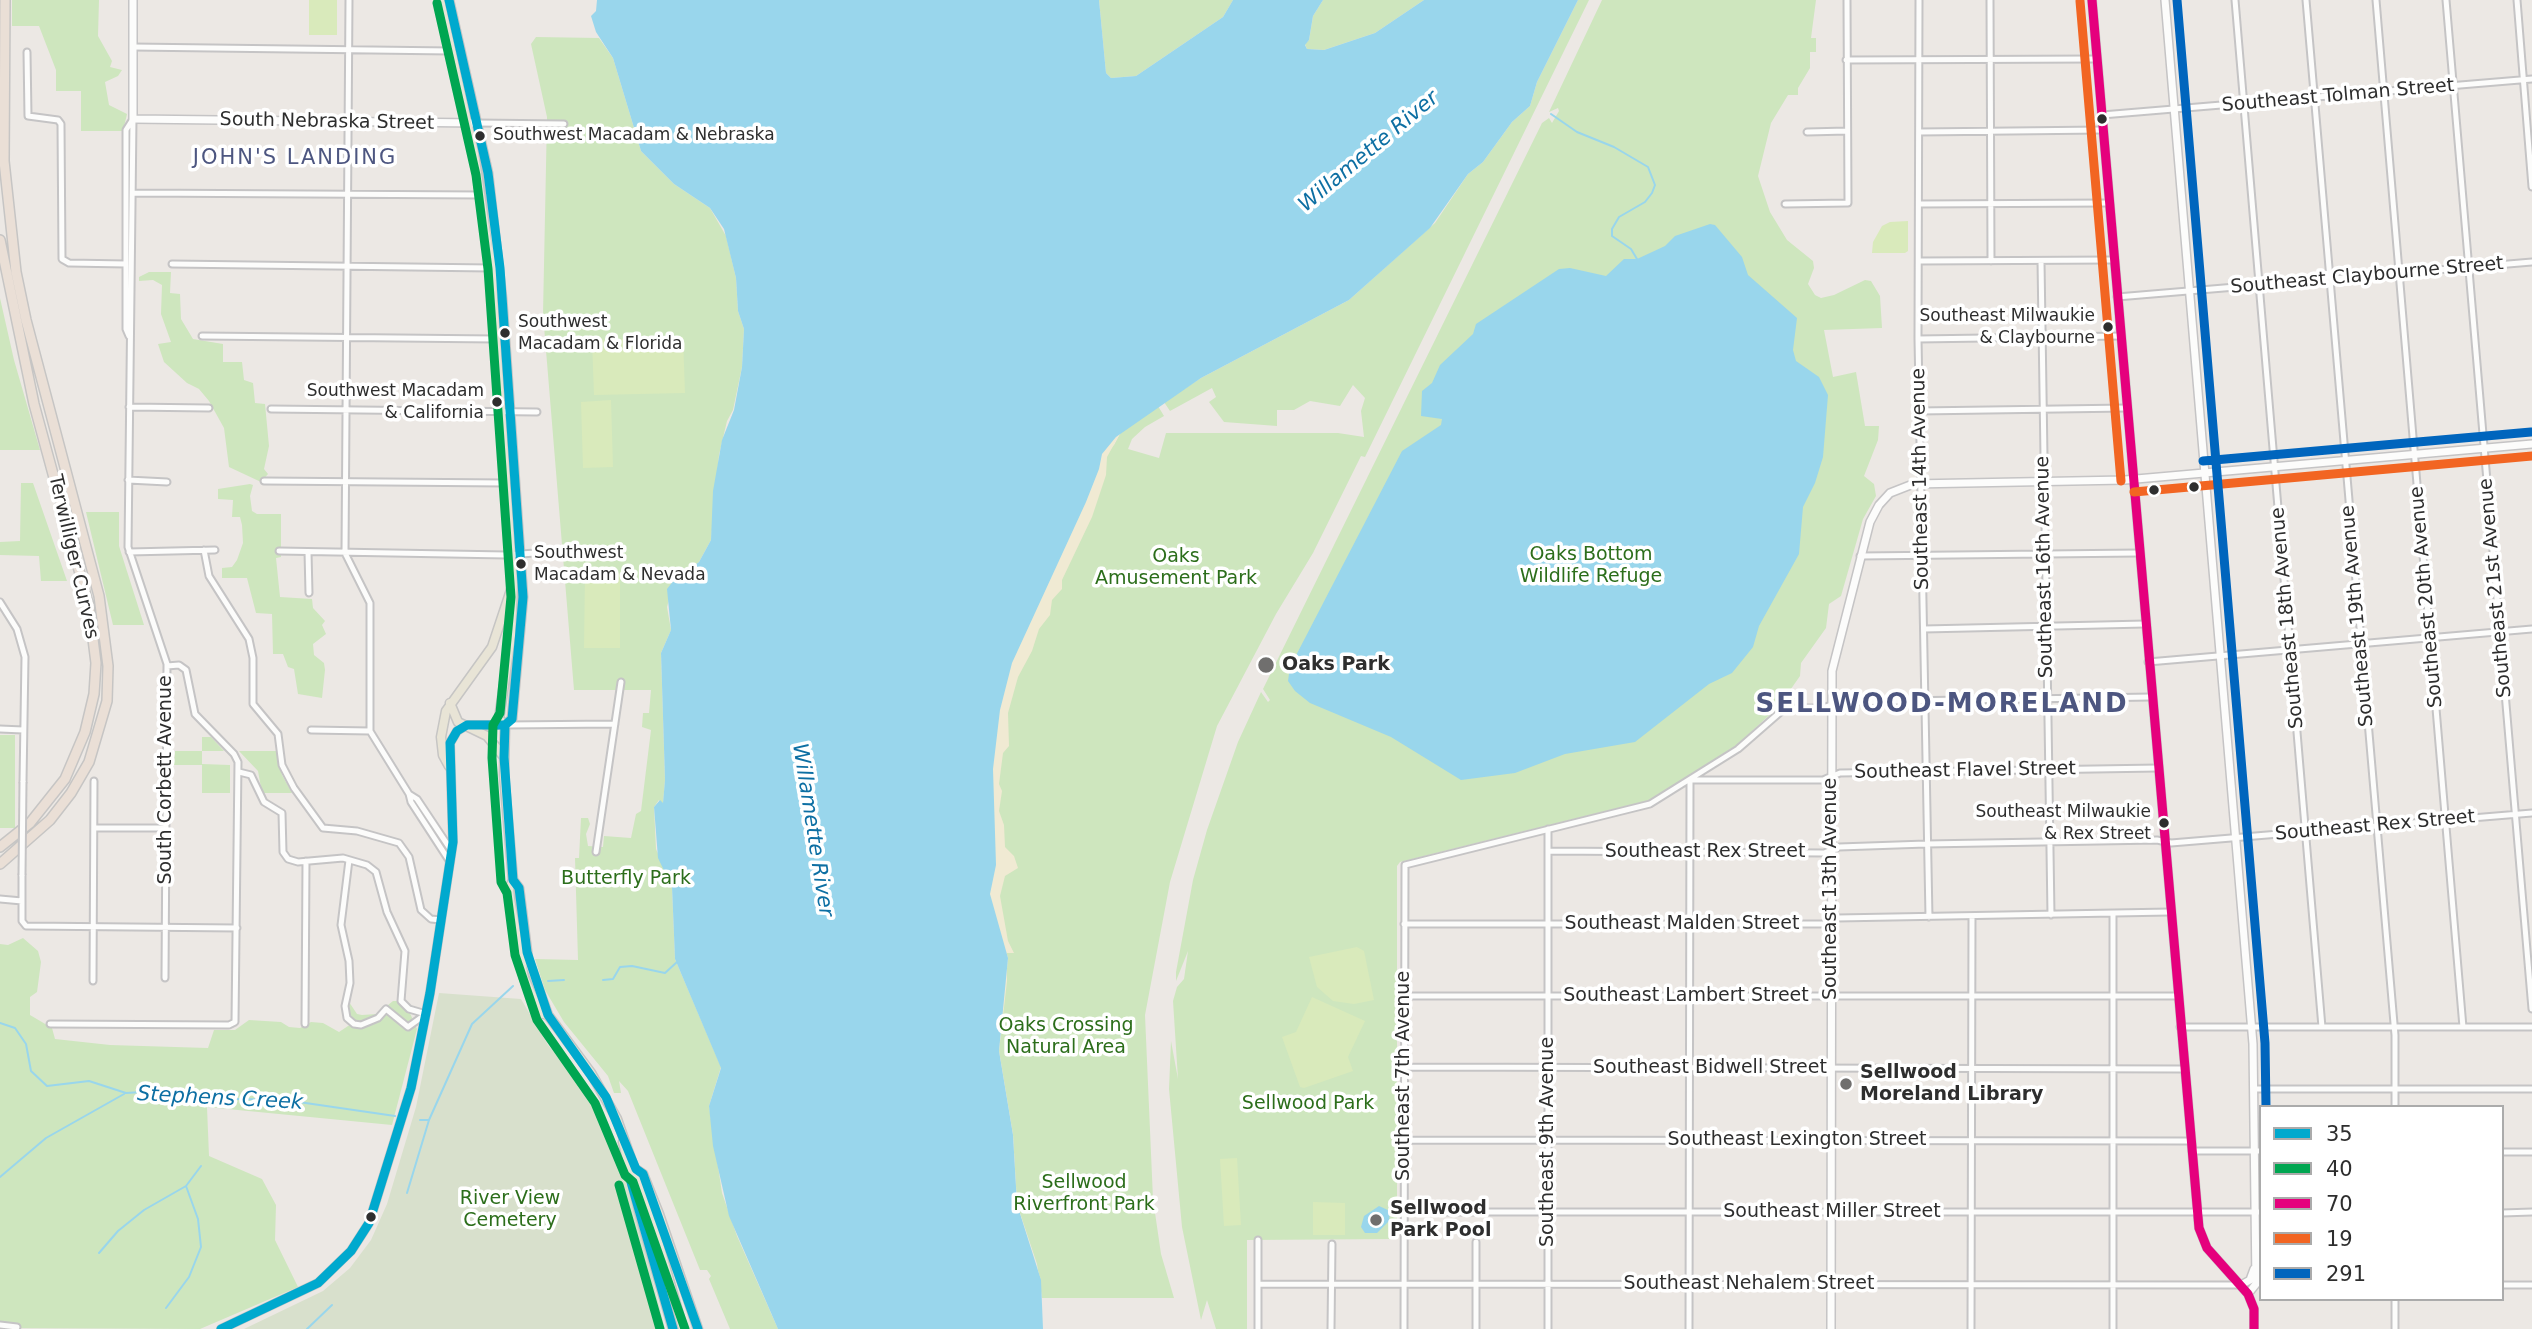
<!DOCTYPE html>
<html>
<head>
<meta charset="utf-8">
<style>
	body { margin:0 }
	#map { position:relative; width:2532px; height:1329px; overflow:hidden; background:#ece8e4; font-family:"DejaVu Sans",sans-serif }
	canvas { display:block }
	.legend { position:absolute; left:2259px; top:1105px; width:245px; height:196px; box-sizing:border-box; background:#fff; border:2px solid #ababab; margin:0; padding:9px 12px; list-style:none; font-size:21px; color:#2e2e2e }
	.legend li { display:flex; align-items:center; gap:14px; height:35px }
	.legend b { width:35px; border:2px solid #ababab }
</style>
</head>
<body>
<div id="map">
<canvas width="2532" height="1329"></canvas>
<ul class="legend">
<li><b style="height:9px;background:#00a9ce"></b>35</li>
<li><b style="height:9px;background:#00a651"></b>40</li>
<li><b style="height:9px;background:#e5007d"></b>70</li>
<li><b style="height:9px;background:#f26522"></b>19</li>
<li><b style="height:9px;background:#0065bd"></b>291</li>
</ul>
</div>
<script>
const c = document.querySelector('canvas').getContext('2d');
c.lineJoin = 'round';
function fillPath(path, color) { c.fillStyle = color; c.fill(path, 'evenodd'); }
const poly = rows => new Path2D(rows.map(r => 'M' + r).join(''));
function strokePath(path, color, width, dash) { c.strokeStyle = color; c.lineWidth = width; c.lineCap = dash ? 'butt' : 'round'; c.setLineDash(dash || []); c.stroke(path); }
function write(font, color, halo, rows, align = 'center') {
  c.font = font + ' "DejaVu Sans",sans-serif'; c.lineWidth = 7; c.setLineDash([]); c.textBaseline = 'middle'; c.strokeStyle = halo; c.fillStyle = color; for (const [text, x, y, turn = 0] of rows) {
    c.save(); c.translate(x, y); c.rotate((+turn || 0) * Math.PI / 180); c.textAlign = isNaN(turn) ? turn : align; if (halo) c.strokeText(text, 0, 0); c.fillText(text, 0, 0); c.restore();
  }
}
const green = poly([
	[12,0,99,0,98,36,112,61,110,67,122,70,118,76,105,82,109,105,127,114,123,131,81,131,81,91,56,91,56,70,39,26,12,26],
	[1099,0,1233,0,1223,17,1136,76,1111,78,1106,73],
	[1323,0,1424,0,1375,33,1324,50,1307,49,1305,44,1309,40,1313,16],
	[1578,0,1589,0,1365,457,1361,456,1313,553,1276,614,1217,726,1170,882,1145,1015,1153,1199,1161,1254,1174,1298,1042,1298,1037,1264,1017,1204,1013,1135,999,1051,1008,958,990,894,992,787,1000,710,1100,456,1114,445,1122,430,1158,406,1164,416,1145,427,1132,439,1128,449,1159,458,1166,433,1338,433,1364,437,1361,411,1365,398,1353,385,1340,406,1310,401,1294,410,1277,410,1277,426,1224,422,1209,402,1216,397,1212,388,1170,411,1164,402,1201,378,1349,300,1435,223,1468,174,1483,162,1512,122,1530,106,1537,82],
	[1602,0,1816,0,1811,38,1816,38,1816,52,1810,52,1810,68,1798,88,1798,95,1788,95,1771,123,1758,176,1770,212,1787,240,1813,261,1814,268,1808,284,1815,295,1821,298,1834,295,1865,280,1871,281,1880,296,1882,328,1824,330,1833,377,1856,372,1865,426,1879,426,1878,440,1864,476,1874,484,1876,496,1863,519,1841,596,1829,604,1826,628,1801,663,1800,676,1779,706,1737,745,1650,800,1400,862,1397,866,1397,1239,1247,1240,1247,1329,1216,1329,1207,1300,1201,1320,1182,1227,1169,1089,1171,1041,1178,1079,1173,1001,1177,987,1184,979,1188,951,1176,981,1176,972,1193,880,1207,830,1238,742,1261,692,1268,702,1270,700,1263,689,1542,123,1549,118,1552,123,1559,111,1558,108,1549,112],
	[536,37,599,38,613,58,641,151,674,184,710,208,726,236,736,278,738,311,744,329,742,367,733,410,727,421,719,455,711,540,699,562,674,580,667,607,671,630,661,653,665,780,663,804,659,800,654,807,656,849,672,887,675,959,721,1067,709,1106,722,1193,737,1236,778,1329,730,1329,709,1279,711,1276,707,1270,700,1270,628,1091,619,1081,621,1093,614,1093,608,1076,564,1022,545,990,535,959,578,960,575,858,579,858,581,818,588,818,590,824,586,834,588,846,603,847,604,836,631,838,636,814,641,811,651,730,642,727,643,713,649,713,651,690,574,690,543,314,547,117,531,44],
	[149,272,171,272,170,293,180,294,181,319,193,339,223,344,223,362,242,362,244,380,253,383,255,403,265,404,269,446,264,469,268,474,261,482,229,467,224,428,209,401,199,389,187,383,164,362,158,344,171,342,161,314,162,285,153,280,139,281,139,277],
	[0,298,14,360,40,450,0,450],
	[21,483,33,483,67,581,41,581,39,556,0,555,0,542,20,541],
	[250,484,253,485,250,496,252,511,257,514,281,514,281,557,276,558,280,597,312,599,313,608,325,621,322,625,326,634,313,644,314,655,324,663,325,670,322,698,298,694,294,669,288,667,283,654,273,654,272,614,256,613,247,578,222,578,222,568,232,567,237,560,243,543,242,525,240,517,232,517,233,500,218,499,218,489],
	[86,512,119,512,119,546,144,625,113,625],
	[0,735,15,735,15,828,0,828],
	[202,737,211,737,224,751,202,751,202,764,230,765,230,793,202,793,202,765,174,765,175,751,202,751],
	[239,751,277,751,282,775,292,793,262,793,258,771],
	[23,938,38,951,41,962,37,992,30,997,30,1015,52,1028,55,1039,110,1045,208,1048,214,1030,235,1030,249,1020,281,1022,289,1027,300,1028,311,1022,323,1023,339,1032,354,1022,347,1010,349,1002,357,1014,362,1015,377,1014,393,1001,399,1001,409,1011,417,1029,392,1125,207,1107,209,1156,262,1179,276,1205,275,1240,298,1287,200,1329,0,1328,0,944,8,945]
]);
const sand = poly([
	[1122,430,1107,457,1106,475,1092,517,1062,580,1062,589,1052,600,1050,615,1039,629,1032,651,1018,677,1008,713,1009,746,1003,753,999,784,1002,791,999,811,1004,825,1005,847,1014,856,1018,868,1005,876,1000,896,1008,941,1014,953,1007,953,1007,981,999,1051,1013,1135,1017,1204,1041,1280,1022,1236,983,1036,990,908,988,804,1001,686,1093,470,1105,448]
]);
const cemetery = poly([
	[439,993,521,999,548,1045,598,1105,619,1148,665,1329,244,1329,323,1291,350,1268,371,1240,387,1204,416,1107]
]);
const pitch = poly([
	[309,0,337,0,337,35,309,35],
	[1908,221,1908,251,1905,253,1872,253,1873,242,1882,226,1890,222],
	[683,337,685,393,594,395,592,340],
	[611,400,613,467,583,468,581,402],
	[585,573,620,573,620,648,584,648],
	[1357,947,1364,951,1374,1000,1354,1004,1333,1001,1317,987,1309,957],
	[1312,997,1365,1021,1348,1057,1353,1071,1304,1088,1300,1087,1282,1037,1296,1032],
	[1237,1158,1241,1225,1224,1226,1220,1159],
	[1313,1202,1345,1203,1345,1235,1313,1235]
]);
const water = poly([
	[597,0,1099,0,1106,73,1111,78,1136,76,1223,17,1233,0,1323,0,1313,16,1309,40,1305,45,1307,49,1324,50,1375,33,1424,0,1578,0,1537,82,1530,106,1512,122,1483,162,1468,174,1430,228,1349,300,1201,378,1116,437,1102,454,1099,469,1086,502,1012,663,1000,710,993,769,996,865,990,894,1008,958,999,1051,1013,1135,1017,1204,1041,1280,1043,1329,778,1329,729,1216,713,1146,709,1106,721,1068,675,959,672,887,658,858,654,807,660,800,663,803,665,780,661,653,671,630,667,589,674,580,699,562,711,540,713,491,722,440,734,410,742,367,744,329,738,311,736,278,724,229,710,208,674,184,641,151,613,58,596,32,591,16,596,11],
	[1710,224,1715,225,1742,257,1748,275,1797,318,1793,350,1796,361,1819,377,1828,395,1823,457,1815,483,1803,507,1799,554,1759,626,1753,647,1732,673,1709,684,1635,742,1565,754,1515,773,1461,780,1391,737,1310,703,1295,691,1288,681,1290,667,1402,451,1441,425,1442,419,1421,416,1422,391,1432,383,1440,365,1473,334,1476,324,1559,269,1570,268,1606,276,1624,259,1637,259,1665,246,1675,236],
	[1379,1206,1390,1211,1389,1221,1377,1233,1365,1233,1361,1227,1364,1216]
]);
const stream = poly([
	[1551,114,1577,132,1614,147,1648,167,1655,185,1652,193,1645,202,1619,217,1612,229,1612,236,1631,249,1637,259],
	[603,980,613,979,620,967,632,966,665,973,677,962],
	[548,981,564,980],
	[0,1023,15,1028,26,1044,31,1071,47,1086,89,1081,126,1093,158,1091,190,1098,285,1100,395,1116],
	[420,1120,429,1120,472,1024,513,986],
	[0,1177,46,1138,124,1094],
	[407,1193,429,1120],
	[99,1253,118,1231,144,1210,186,1186],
	[166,1308,189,1277,201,1247,198,1219,186,1186,201,1166],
	[307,1329,332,1305]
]);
const street = poly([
	[349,0,345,553,370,603,370,731,409,794,411,802,450,862],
	[1919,0,1918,339,1929,917],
	[1990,0,1991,261],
	[2235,0,2322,1027],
	[2306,0,2395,1035,2395,1107],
	[2376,0,2463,1027],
	[2446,0,2532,1009],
	[2517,0,2532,187],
	[133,47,451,51],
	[27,52,28,116,58,120,61,124,62,259,69,263,126,264],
	[1846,60,2097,59],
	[2102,115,2532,79],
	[133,119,128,547,167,664,165,978],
	[477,123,564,124],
	[1807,132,1847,131],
	[1919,132,2103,130],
	[134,193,481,195],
	[1785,204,1848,203,1847,0],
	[1919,204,2109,203],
	[1919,261,2114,260],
	[2041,261,2051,915],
	[172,264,491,268],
	[2117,297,2532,262],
	[129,336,126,329,126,130,133,119],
	[202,336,496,339],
	[1918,339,2121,336],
	[129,407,209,408],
	[271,409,537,412],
	[1919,411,2127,408],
	[128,480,167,482],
	[264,481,506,483],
	[204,550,209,576,249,639,253,658,253,704,278,734,282,765,294,788,323,828,357,831,399,843,409,857,421,910,431,919,441,920],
	[279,551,506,555,550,552],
	[129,552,215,550],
	[308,552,309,593],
	[1860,556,2139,553],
	[0,602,17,629,25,657,23,782],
	[1924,629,2145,624],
	[2148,662,2532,629],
	[505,725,615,724],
	[0,729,23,730],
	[311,730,370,731],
	[239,772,251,775,264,802,282,813,283,852,288,859,298,862,343,858,367,865,376,872,387,912,405,951,401,1001,409,1009,426,1014],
	[409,794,417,799,451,850],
	[94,828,166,828],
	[1548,851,1824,853,1839,847,1926,844,2157,840,2171,843,2532,813],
	[596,852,621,682],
	[349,860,341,925,349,961,350,983,345,1006,347,1018,354,1024,361,1025,378,1018,386,1009,408,1027,426,1014],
	[22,875,22,921,26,926,237,928],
	[0,899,22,901],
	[1404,924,1824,924,1837,918,2170,912],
	[93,981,94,781],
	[1404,996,2178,996],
	[50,1024,229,1025,235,1022,238,762,234,754,195,714,186,670,179,665,167,666],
	[305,1024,306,861],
	[2180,1027,2532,1027],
	[1404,1067,2184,1069],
	[2254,1089,2532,1089],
	[1404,1140,2191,1141],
	[2192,1151,2261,1151],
	[2502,1152,2532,1152],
	[1404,1212,2261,1212],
	[2502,1213,2532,1212],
	[1258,1284,2241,1285],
	[2502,1285,2532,1285],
	[0,1325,17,1327],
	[1258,1329,1258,1240],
	[1331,1329,1332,1244],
	[1404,1329,1405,865,1650,804,1738,749,1785,708,1823,708,1839,702,2151,697],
	[1476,1329,1476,1242],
	[1548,1329,1548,829],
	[1689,1329,1690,780,1823,780,1840,773,2158,768],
	[1971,1329,1972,916],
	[2113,1329,2113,914],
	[2395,1329,2395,1299]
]);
const secondary = poly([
	[133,0,133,119,477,123],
	[2092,0,2199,1228,2207,1248,2248,1294,2254,1309,2254,1329],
	[2165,0,2253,1044,2256,1284,2248,1294],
	[2241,1285,2250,1280,2254,1269],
	[221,1329,318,1283,351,1251,369,1223,411,1088,430,993,453,842,450,743,457,731,467,725,505,725],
	[1831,1329,1832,671,1870,522,1879,505,1890,493,1913,484,2125,480,2532,444]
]);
const primary = poly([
	[440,0,474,153,491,268,513,584,511,636,499,719,505,725,504,775,513,880,509,889,510,899,524,978,540,1013,548,1015],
	[449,0,488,173,502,298,523,597,512,719,505,725],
	[450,703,458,722,487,736,504,757],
	[449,766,443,755,441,737,446,711,492,647,511,590],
	[513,880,519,888,528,959,548,1015,591,1073,617,1119,651,1216,683,1329],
	[623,1142,639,1211,673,1329],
	[637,1170,643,1174,659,1214,698,1329]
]);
const highway = poly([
	[0,240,34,404,89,607,96,663,94,694,85,732,65,779,30,823,0,847],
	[0,864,50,820,71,793,89,762,107,701,108,666,99,596,26,320,16,272,4,161,5,0]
]);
const streetBridge = poly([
	[22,875,23,782]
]);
const bus1 = poly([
	[449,0,488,173,500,268,523,597,512,719,505,725,504,757,513,880,519,888,527,952,548,1015,606,1097,636,1169,643,1174,698,1329],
	[631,1182,673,1329],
	[221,1329,318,1283,351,1251,369,1223,411,1088,430,993,453,842,450,743,457,731,467,725,505,725]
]);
const bus2 = poly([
	[437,3,476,175,488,269,511,597,500,713,493,725,492,758,501,882,507,893,515,955,537,1020,595,1103,625,1175,633,1182,685,1329],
	[619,1185,660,1329]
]);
const bus3 = poly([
	[2092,0,2199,1228,2207,1248,2248,1294,2254,1309,2254,1329]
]);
const bus4 = poly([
	[2080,1,2121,481],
	[2134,492,2532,456]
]);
const bus5 = poly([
	[2177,0,2265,1043,2266,1107],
	[2203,461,2531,432]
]);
const markers = [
	[2102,119,6,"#2e2e2e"],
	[480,136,6,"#2e2e2e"],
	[2108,327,6,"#2e2e2e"],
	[505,333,6,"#2e2e2e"],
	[497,402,6,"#2e2e2e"],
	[2194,487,6,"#2e2e2e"],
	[2154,490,6,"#2e2e2e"],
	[521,564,6,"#2e2e2e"],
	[1266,665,9,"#706f6e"],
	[2164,823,6,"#2e2e2e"],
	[1846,1084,7,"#706f6e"],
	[371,1217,6,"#2e2e2e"],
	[1376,1220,7,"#706f6e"]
];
const busNames = [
	["Southwest Macadam & Nebraska",493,136],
	["Southeast Milwaukie",2095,317,"right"],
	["& Claybourne",2095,339,"right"],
	["Southwest",518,323],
	["Macadam & Florida",518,345],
	["Southwest Macadam",484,392,"right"],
	["& California",484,414,"right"],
	["Southwest",534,554],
	["Macadam & Nevada",534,576],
	["Southeast Milwaukie",2151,813,"right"],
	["& Rex Street",2151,835,"right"]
];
const streetNames = [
	["Southeast Tolman Street",2338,96,-5],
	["South Nebraska Street",327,122,1],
	["Southeast Claybourne Street",2367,276,-5],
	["Southeast 14th Avenue",1921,479,-91],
	["Terwilliger Curves",73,557,77],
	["Southeast 16th Avenue",2045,567,-91],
	["Southeast 21st Avenue",2496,588,-95],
	["Southeast 20th Avenue",2427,597,-95],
	["Southeast 19th Avenue",2358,616,-95],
	["Southeast 18th Avenue",2288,618,-95],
	["Southeast Flavel Street",1965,771,-1],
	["South Corbett Avenue",166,780,-90],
	["Southeast Rex Street",2375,826,-5],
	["Southeast Rex Street",1705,852],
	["Southeast 13th Avenue",1831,889,-90],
	["Southeast Malden Street",1682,924],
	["Southeast Lambert Street",1686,996],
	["Southeast Bidwell Street",1710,1068],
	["Southeast 7th Avenue",1404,1076,-90],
	["Southeast Lexington Street",1797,1140],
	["Southeast 9th Avenue",1548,1142,-90],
	["Southeast Miller Street",1832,1212],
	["Southeast Nehalem Street",1749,1284]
];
const parkNames = [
	["Oaks Bottom",1591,555],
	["Wildlife Refuge",1591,577],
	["Oaks",1176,557],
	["Amusement Park",1176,579],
	["Butterfly Park",626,879],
	["Oaks Crossing",1066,1026],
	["Natural Area",1066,1048],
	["Sellwood Park",1308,1104],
	["Sellwood",1084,1183],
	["Riverfront Park",1084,1205],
	["River View",510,1199],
	["Cemetery",510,1221]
];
const poiNames = [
	["Oaks Park",1282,665],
	["Sellwood",1860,1073],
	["Moreland Library",1860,1095],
	["Sellwood",1390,1209],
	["Park Pool",1390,1231]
];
const waterNames = [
	["Willamette River",1369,152,-40],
	["Willamette River",812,830,81],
	["Stephens Creek",220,1099,3]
];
const neighbourhoodNames = [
	["JOHN'S LANDING",295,159]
];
const districtNames = [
	["SELLWOOD-MORELAND",1942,705]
];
fillPath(green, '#cee6be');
fillPath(sand, '#f0ead3');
fillPath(cemetery, '#d8e0cc');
fillPath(pitch, '#d9eabb');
fillPath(water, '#99d6ec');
strokePath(stream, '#99d6ec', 2);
strokePath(street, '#c5c4c5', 9);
strokePath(secondary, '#c5c4c5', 10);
strokePath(primary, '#c6c5c4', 11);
strokePath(highway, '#c6c5c4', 12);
strokePath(street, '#fcfcfb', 5);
strokePath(secondary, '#fcfcfb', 7);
strokePath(primary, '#e8e4d6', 8);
strokePath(highway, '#eadfd6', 9);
strokePath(streetBridge, '#c5c4c5', 9, []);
strokePath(streetBridge, '#fcfcfb', 5);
strokePath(bus1, '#00a9ce', 9);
strokePath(bus2, '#00a651', 9);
strokePath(bus3, '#e5007d', 9);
strokePath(bus4, '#f26522', 9);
strokePath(bus5, '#0065bd', 9);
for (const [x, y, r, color] of markers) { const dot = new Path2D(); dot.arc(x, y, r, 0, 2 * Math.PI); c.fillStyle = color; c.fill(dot); strokePath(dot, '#fff', 2.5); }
write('17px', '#2e2e2e', '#fff', busNames, 'left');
write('19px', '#2e2e2e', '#fff', streetNames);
write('19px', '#2c6e1b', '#fff', parkNames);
write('bold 19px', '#2e2e2e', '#fff', poiNames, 'left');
write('italic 21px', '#0d6fa3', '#fff', waterNames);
c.letterSpacing = '2px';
write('21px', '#4d5680', '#fff', neighbourhoodNames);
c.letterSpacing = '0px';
c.letterSpacing = '2px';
write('bold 26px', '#4d5680', '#fff', districtNames);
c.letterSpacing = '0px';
</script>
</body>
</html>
